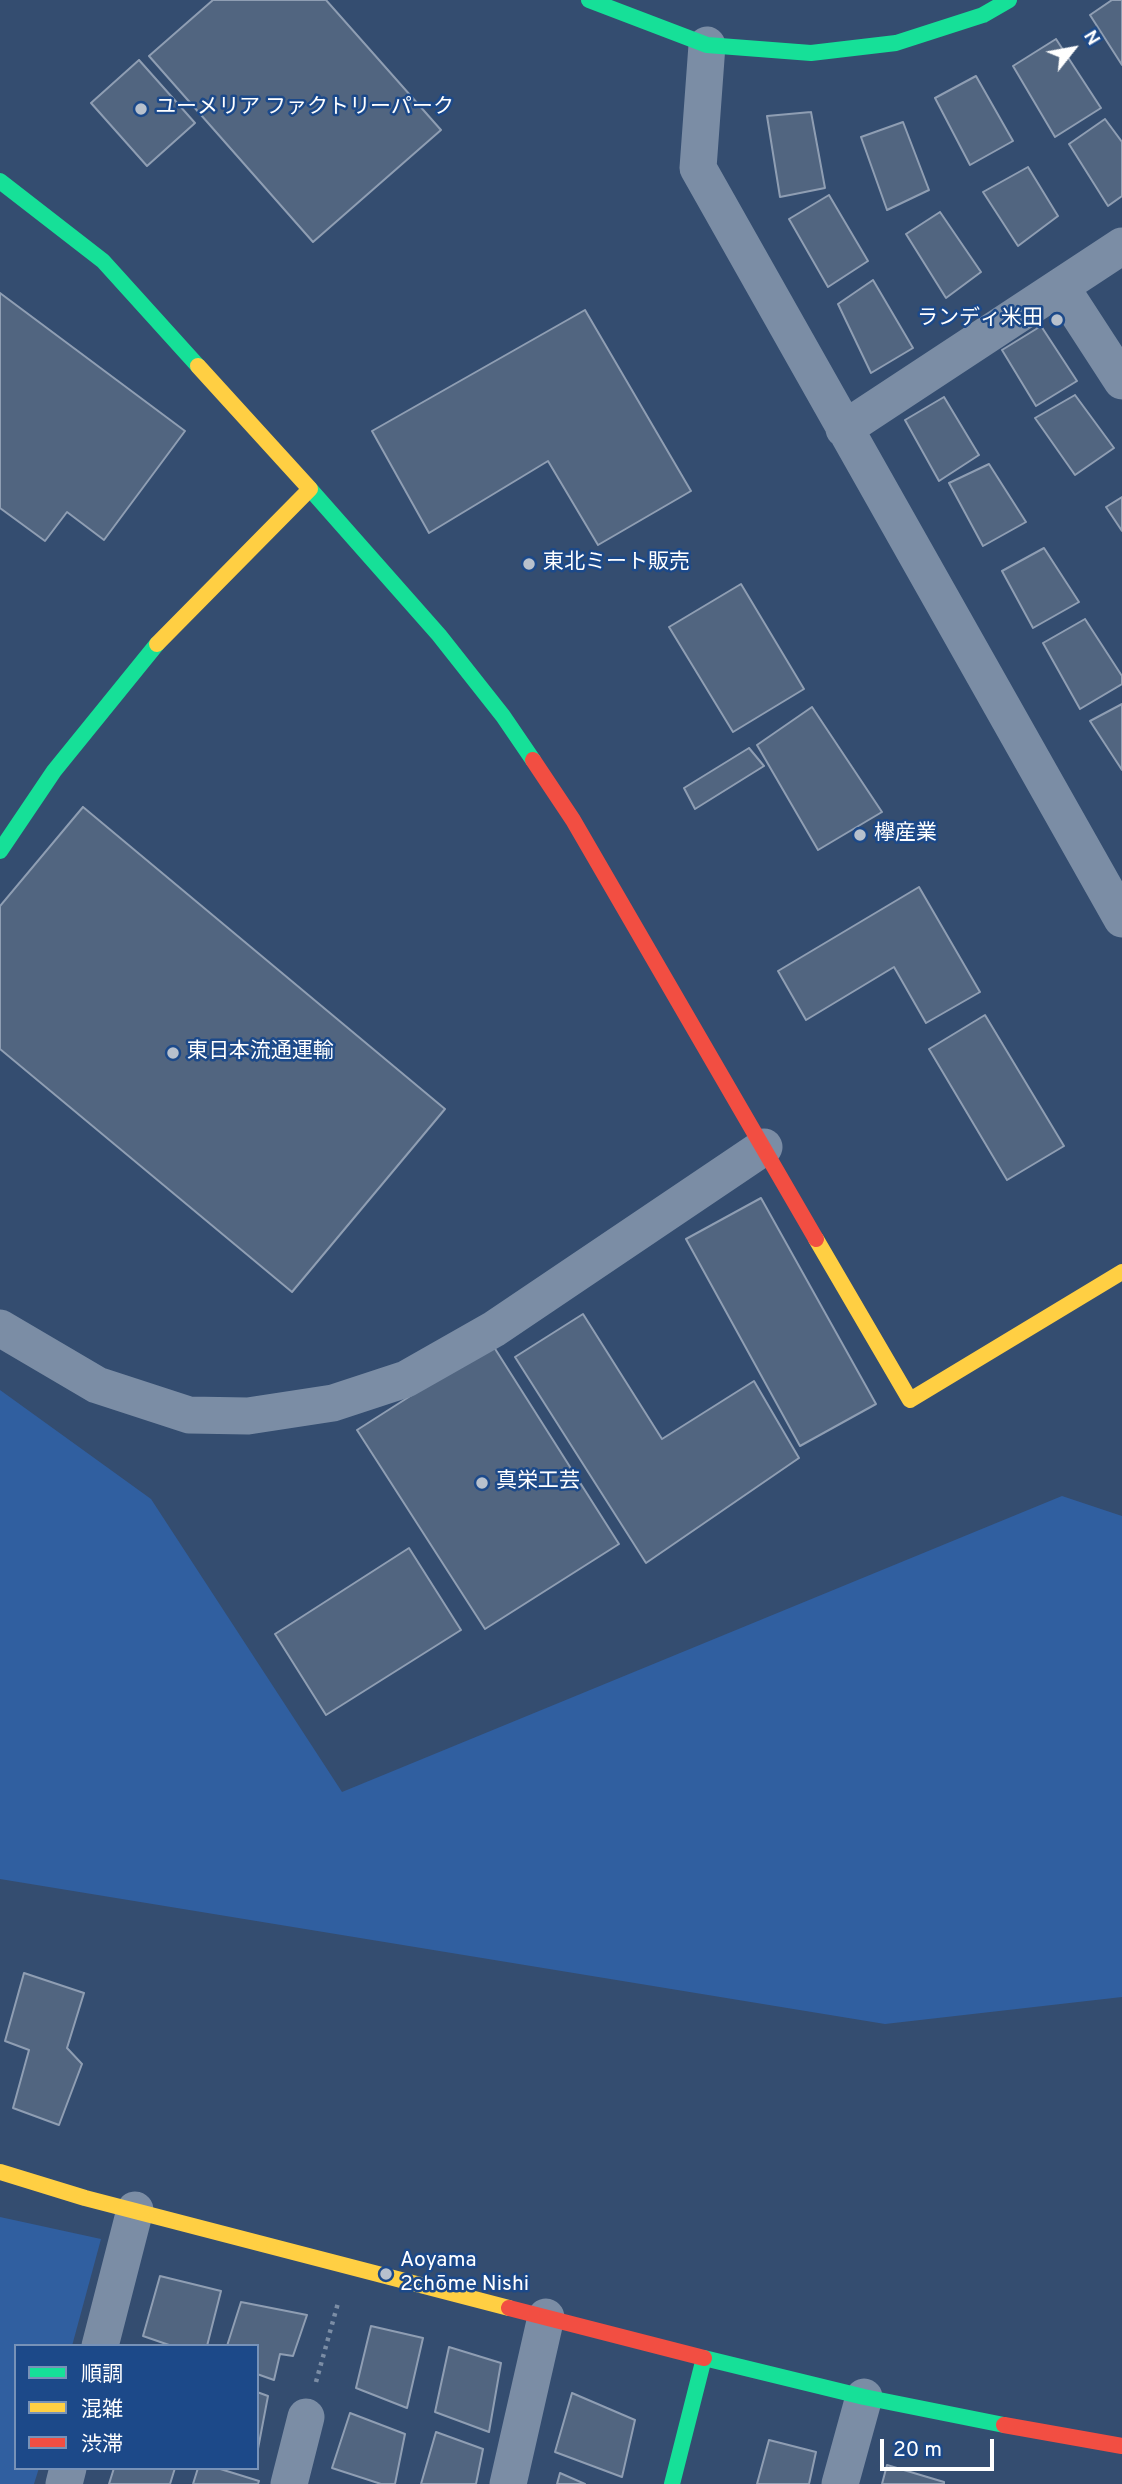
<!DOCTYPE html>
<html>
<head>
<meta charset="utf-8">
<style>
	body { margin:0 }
	#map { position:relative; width:1122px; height:2484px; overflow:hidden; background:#344d70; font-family:Overpass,"Noto Sans JP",sans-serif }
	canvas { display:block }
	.legend { position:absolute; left:14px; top:2344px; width:245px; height:126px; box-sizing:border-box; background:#1c4989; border:2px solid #7792b8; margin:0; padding:9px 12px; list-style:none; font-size:21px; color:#fff }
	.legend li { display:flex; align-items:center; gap:14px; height:35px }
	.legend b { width:35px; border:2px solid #7792b8 }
	.north { position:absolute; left:1038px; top:14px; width:70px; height:70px; -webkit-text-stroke:5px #1c4989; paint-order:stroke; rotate:59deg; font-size:19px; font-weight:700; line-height:28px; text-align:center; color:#fff }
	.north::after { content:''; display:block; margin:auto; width:24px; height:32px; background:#fff; clip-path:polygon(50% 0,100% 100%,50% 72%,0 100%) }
	.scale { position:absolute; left:880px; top:2439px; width:114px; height:32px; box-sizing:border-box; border:4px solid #fff; border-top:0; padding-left:9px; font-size:21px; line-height:24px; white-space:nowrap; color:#fff; -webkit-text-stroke:5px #1c4989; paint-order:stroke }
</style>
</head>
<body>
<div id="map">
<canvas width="1122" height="2484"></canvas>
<ul class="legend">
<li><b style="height:9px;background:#16e098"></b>順調</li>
<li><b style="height:9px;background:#ffcf43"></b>混雑</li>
<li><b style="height:9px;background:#f24e42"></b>渋滞</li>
</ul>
<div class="north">N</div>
<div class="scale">20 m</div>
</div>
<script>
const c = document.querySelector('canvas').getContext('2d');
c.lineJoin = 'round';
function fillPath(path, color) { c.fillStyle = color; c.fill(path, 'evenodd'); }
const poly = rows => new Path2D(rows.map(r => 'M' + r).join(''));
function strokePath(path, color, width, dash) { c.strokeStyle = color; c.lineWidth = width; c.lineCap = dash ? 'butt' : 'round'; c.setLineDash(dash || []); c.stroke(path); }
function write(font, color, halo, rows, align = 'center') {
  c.font = font + ' Overpass,"Noto Sans JP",sans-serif'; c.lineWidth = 5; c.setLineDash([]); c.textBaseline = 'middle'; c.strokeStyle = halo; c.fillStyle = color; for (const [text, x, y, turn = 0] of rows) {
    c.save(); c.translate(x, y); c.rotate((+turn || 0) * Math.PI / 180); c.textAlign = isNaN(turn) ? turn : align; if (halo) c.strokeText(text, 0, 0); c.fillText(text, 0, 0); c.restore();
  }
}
const green = poly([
	[0,1390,151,1499,342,1792,1062,1496,1122,1516,1122,1997,885,2024,0,1879],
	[0,2217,101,2239,72,2346,16,2346,16,2468,39,2468,34,2484,0,2484]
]);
const building = poly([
	[213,0,326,0,441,130,313,242,149,56,213,0],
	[1112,0,1122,0,1122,65,1090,15,1112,0],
	[1056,39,1101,108,1055,137,1013,66,1056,39],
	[139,60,195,123,147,166,91,103,139,60],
	[976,76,1013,141,970,165,935,98,976,76],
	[811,112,825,188,780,197,767,116,811,112],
	[1105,119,1122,142,1122,196,1108,206,1069,144,1105,119],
	[903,122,929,190,887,210,861,137,903,122],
	[1028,167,1058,216,1018,246,983,192,1028,167],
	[829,195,868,261,828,287,789,219,829,195],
	[940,212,981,272,946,298,906,234,940,212],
	[873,280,913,348,871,373,838,304,873,280],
	[0,293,185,431,104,540,67,512,45,541,0,508,0,293],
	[585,310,691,491,598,545,548,461,429,533,372,431,585,310],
	[1041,326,1077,381,1036,406,1002,350,1041,326],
	[1075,395,1114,448,1075,475,1035,418,1075,395],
	[944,397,979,455,939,481,905,420,944,397],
	[989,464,1026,522,983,546,949,483,989,464],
	[1122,497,1122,531,1106,507,1122,497],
	[1044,548,1079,602,1033,628,1002,571,1044,548],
	[741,584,804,689,733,732,669,627,741,584],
	[1085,619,1122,676,1122,684,1080,709,1043,643,1085,619],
	[1122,704,1122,770,1090,721,1122,704],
	[812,707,882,812,818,850,757,745,812,707],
	[749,748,764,766,695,809,684,788,749,748],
	[83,807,445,1109,292,1292,0,1049,0,906,83,807],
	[919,887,980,992,926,1023,894,967,806,1020,778,971,919,887],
	[985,1015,1064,1146,1007,1180,929,1049,985,1015],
	[761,1198,876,1404,800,1446,686,1239,761,1198],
	[583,1314,662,1439,754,1381,799,1458,646,1563,515,1357,583,1314],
	[492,1344,619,1544,485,1629,357,1430,492,1344],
	[409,1548,461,1630,326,1715,275,1634,409,1548],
	[24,1973,84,1993,67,2048,82,2064,59,2125,13,2108,29,2050,5,2041,24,1973],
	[160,2276,221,2291,207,2346,172,2346,143,2336,160,2276],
	[241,2302,307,2315,293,2356,280,2354,274,2380,257,2374,257,2346,227,2346,241,2302],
	[371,2326,423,2338,407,2408,356,2388,371,2326],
	[449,2347,501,2363,489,2432,435,2412,449,2347],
	[257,2392,268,2396,257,2454,257,2392],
	[572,2393,635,2420,622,2477,555,2452,572,2393],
	[350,2413,405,2434,395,2484,381,2484,332,2468,350,2413],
	[436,2432,483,2449,476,2484,421,2484,436,2432],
	[769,2440,816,2452,809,2484,757,2484,769,2440],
	[887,2465,944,2482,944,2484,882,2484,887,2465],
	[114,2468,175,2468,170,2484,109,2484,114,2468],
	[198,2468,217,2468,259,2481,258,2484,193,2484,198,2468],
	[560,2473,585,2484,557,2484,560,2473]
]);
const path = poly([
	[316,2382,338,2303]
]);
const street = poly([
	[707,45,698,168,1122,919],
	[1061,287,1122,381],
	[844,429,1122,246],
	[0,1328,97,1385,189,1415,248,1416,333,1403,406,1379,494,1329,764,1147],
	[100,2346,135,2210],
	[64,2484,68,2468],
	[289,2484,306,2417],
	[508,2484,546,2317],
	[840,2484,864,2397]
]);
const fast = poly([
	[589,0,707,45,811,53,896,43,983,15,1009,0],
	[0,181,103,261,198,366],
	[310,489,439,635,503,716,533,760],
	[0,851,54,771,157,644],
	[672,2484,704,2358,864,2397,1004,2425]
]);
const slow = poly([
	[157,644,310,489,198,366],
	[816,1239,910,1400,1122,1272],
	[0,2172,85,2198,509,2308]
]);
const jam = poly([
	[533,760,573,820,816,1239],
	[509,2308,704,2358],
	[1004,2425,1122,2446]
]);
const markers = [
	[141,109,7,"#b8c1cd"],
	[1057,320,7,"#b8c1cd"],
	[529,564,7,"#b8c1cd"],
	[860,835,7,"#b8c1cd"],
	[173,1053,7,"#b8c1cd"],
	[482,1483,7,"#b8c1cd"],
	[386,2274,7,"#b8c1cd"]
];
const poiNames = [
	["ユーメリア ファクトリーパーク",155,109],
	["ランディ米田",1043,320,"right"],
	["東北ミート販売",543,564],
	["欅産業",874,835],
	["東日本流通運輸",187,1053],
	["真栄工芸",496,1483],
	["Aoyama",400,2262],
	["2chōme Nishi",400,2286]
];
fillPath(green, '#305fa0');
fillPath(building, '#516580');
strokePath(building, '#8f9eb3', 2);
strokePath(path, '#7b8da5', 4.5, [3.5, 5]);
strokePath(street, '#7b8da5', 37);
strokePath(fast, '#16e098', 16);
strokePath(slow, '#ffcf43', 16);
strokePath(jam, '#f24e42', 16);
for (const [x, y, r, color] of markers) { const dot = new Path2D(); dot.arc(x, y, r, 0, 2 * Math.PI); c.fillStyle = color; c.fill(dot); strokePath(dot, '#1c4989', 2.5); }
write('21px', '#fff', '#1c4989', poiNames, 'left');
</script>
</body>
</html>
